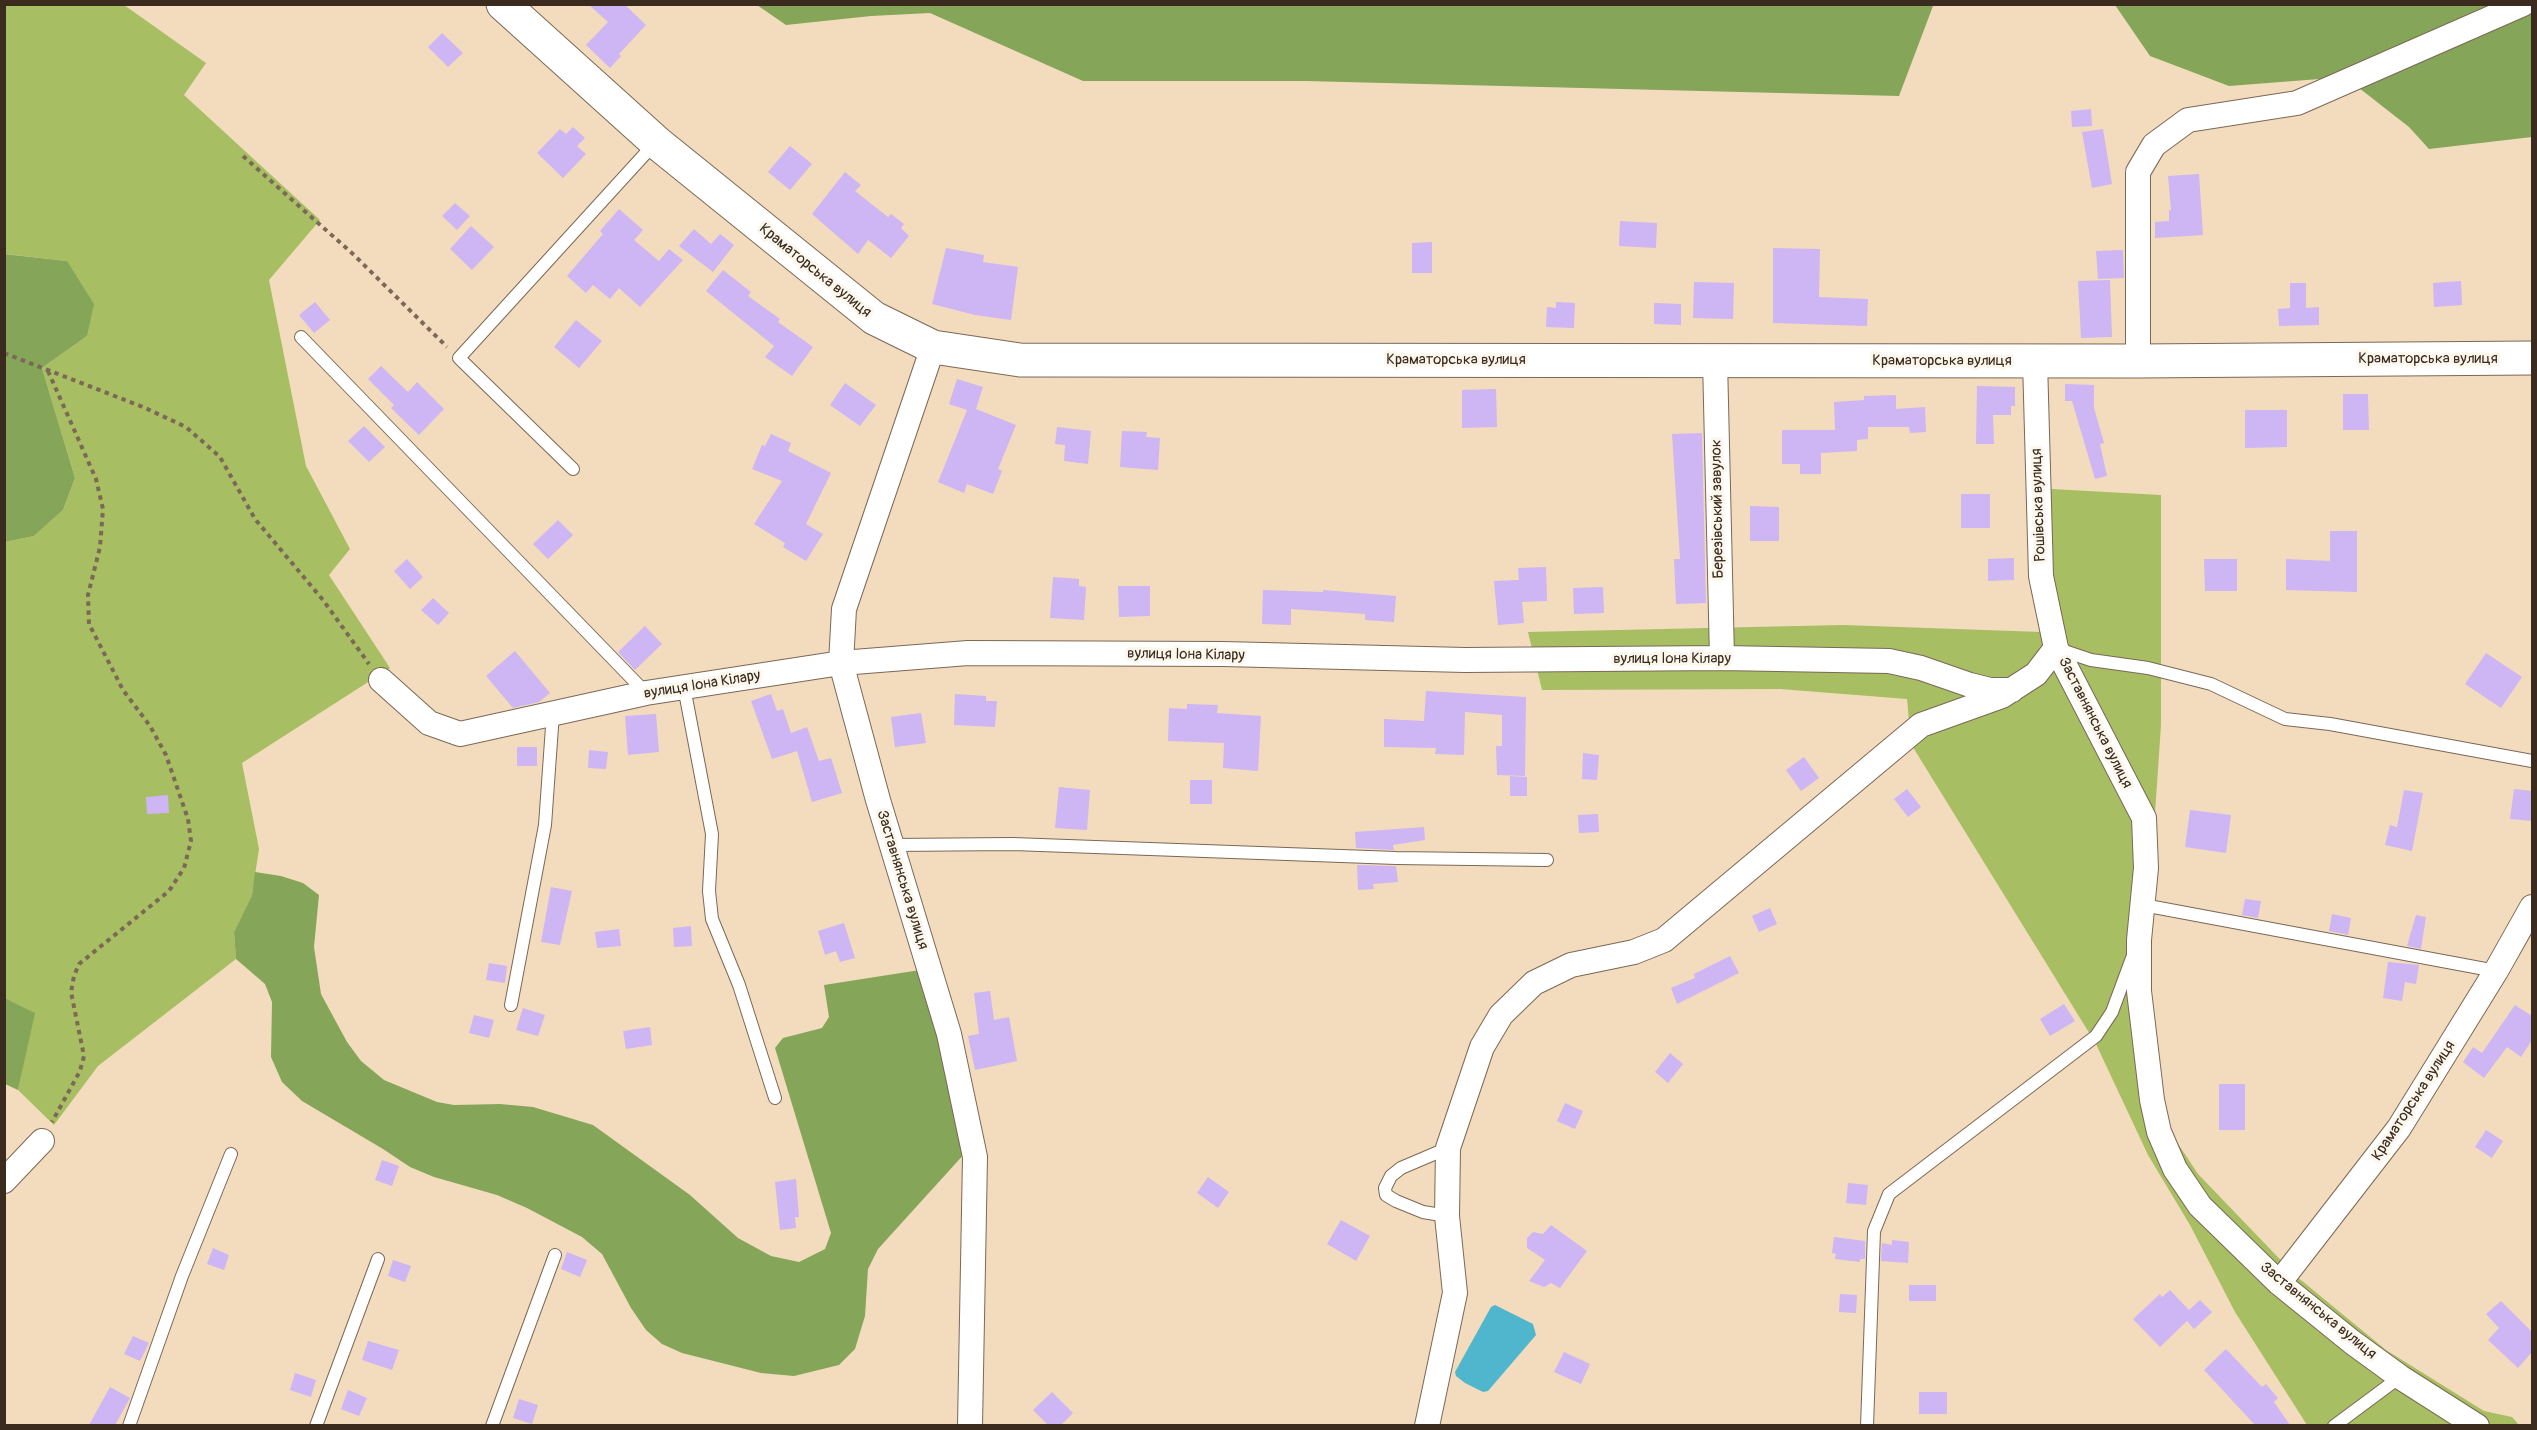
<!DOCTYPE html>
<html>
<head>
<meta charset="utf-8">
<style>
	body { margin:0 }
	#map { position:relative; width:2537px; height:1430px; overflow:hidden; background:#f3dcbd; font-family:Pangolin,sans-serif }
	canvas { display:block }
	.frame { position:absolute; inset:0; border:6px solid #3b2a1e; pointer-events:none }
</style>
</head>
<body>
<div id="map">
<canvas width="2537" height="1430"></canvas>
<div class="frame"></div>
</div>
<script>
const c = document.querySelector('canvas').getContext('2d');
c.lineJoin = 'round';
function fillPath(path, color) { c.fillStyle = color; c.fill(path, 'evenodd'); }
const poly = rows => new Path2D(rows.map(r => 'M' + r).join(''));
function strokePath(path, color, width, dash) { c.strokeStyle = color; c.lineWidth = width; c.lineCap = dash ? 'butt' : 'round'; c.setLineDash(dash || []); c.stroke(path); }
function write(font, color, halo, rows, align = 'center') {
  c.font = font + ' Pangolin,sans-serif'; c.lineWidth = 6; c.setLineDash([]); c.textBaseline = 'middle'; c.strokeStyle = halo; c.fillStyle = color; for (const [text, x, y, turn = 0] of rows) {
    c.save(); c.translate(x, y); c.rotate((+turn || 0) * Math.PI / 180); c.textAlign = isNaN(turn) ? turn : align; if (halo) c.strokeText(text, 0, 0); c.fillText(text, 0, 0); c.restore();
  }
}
const green = poly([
	[5,5,124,5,206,63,184,95,320,220,269,280,306,466,350,549,329,575,390,668,242,763,259,849,252,895,234,932,236,959,98,1066,54,1125,18,1090,34,1013,5,998,5,542,34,536,63,510,75,478,42,368,87,336,67,261,5,254],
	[2033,488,2161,495,2161,725,2154,828,2149,1001,2165,1124,2198,1174,2296,1276,2386,1350,2484,1411,2512,1417,2519,1425,2307,1425,2235,1312,2190,1225,2148,1155,2096,1044,1911,744,1907,699,1780,689,1542,690,1528,632,1843,625,2041,632]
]);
const forest = poly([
	[757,5,1951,5,1933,6,1899,96,1305,81,1083,81,930,13,871,16,786,25],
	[2115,5,2532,5,2532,137,2429,149,2409,127,2345,77,2229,86,2150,56],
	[4,254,67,261,94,304,87,336,42,368,75,478,63,510,34,536,5,542],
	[255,872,281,876,303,883,319,895,314,947,321,994,347,1042,361,1061,384,1080,437,1102,454,1105,500,1104,533,1107,593,1125,690,1195,738,1238,771,1256,799,1262,825,1249,831,1233,775,1048,783,1038,822,1028,829,1017,824,985,920,970,966,1152,878,1249,868,1269,865,1316,855,1349,839,1365,794,1376,761,1373,682,1353,662,1344,646,1330,631,1308,602,1254,582,1237,527,1208,497,1195,434,1177,410,1167,383,1149,302,1101,282,1082,271,1057,272,1002,265,984,236,959,234,932,252,895],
	[5,998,35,1013,18,1090,5,1084]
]);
const water = poly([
	[1495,1305,1533,1324,1536,1335,1488,1391,1483,1392,1465,1383,1456,1376,1455,1372,1491,1307]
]);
const building = poly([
	[588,4,624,4,646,25,619,54,621,56,610,68,586,45,608,22],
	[442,33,463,53,448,67,428,47],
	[2091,109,2092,126,2072,127,2071,111],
	[573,127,585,138,577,146,586,154,563,178,537,153,560,129,566,134],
	[2103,129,2112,184,2092,188,2082,132],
	[790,146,812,164,790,190,768,172],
	[845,172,861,185,855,191,888,217,891,214,904,224,901,228,909,236,891,258,868,240,858,254,812,214],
	[2199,174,2203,235,2155,238,2155,222,2169,221,2169,210,2171,210,2168,176],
	[455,203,470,216,457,230,442,216],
	[619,209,643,230,634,240,659,261,669,249,683,260,640,307,619,288,610,299,593,285,586,293,567,276,603,234,600,231],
	[1620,221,1657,223,1656,248,1619,246],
	[471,226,494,247,472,270,450,249],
	[694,229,711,244,720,234,734,245,713,272,679,246],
	[1432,242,1432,273,1412,273,1412,243],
	[946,248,984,255,983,262,1018,267,1011,320,975,315,932,304],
	[1773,248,1820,249,1819,297,1868,299,1867,326,1773,323],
	[2123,250,2124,278,2098,279,2096,251],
	[723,270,751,292,748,296,780,319,778,322,813,347,792,376,765,357,774,346,706,291],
	[2110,280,2112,337,2081,338,2078,281],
	[2461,281,2462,305,2434,307,2433,283],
	[1694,282,1734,283,1733,319,1693,318],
	[2290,283,2306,283,2306,308,2319,307,2319,325,2279,326,2278,309,2290,308],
	[315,302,330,320,314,333,299,315],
	[1556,302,1575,303,1574,328,1546,327,1547,307,1556,308],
	[1654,303,1681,304,1681,325,1654,324],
	[576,320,602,341,579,368,554,347],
	[381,366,408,392,417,382,444,409,419,435,391,408,394,405,368,379],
	[957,379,983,387,976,409,1016,425,998,469,1002,471,993,494,967,484,964,493,938,482,967,410,949,404],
	[845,383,876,405,860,426,830,405],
	[2065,384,2094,385,2094,408,2104,443,2100,444,2107,476,2095,479,2072,401,2065,401],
	[1977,386,2015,387,2015,406,2011,406,2011,415,1993,415,1994,444,1976,444],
	[1496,389,1497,427,1462,428,1462,390],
	[2343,394,2368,394,2369,430,2343,430],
	[1896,395,1896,409,1925,407,1926,432,1910,433,1909,427,1868,427,1868,439,1857,440,1857,451,1821,453,1821,474,1800,474,1800,464,1782,464,1782,430,1835,430,1834,402,1864,400,1864,396],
	[2245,410,2287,410,2287,447,2245,448],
	[364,426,385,447,369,462,348,441],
	[1057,427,1091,431,1088,464,1064,461,1065,445,1055,444],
	[1122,431,1147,432,1146,437,1160,438,1158,470,1120,467],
	[1702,433,1706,603,1676,604,1674,559,1680,559,1672,434],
	[771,434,791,443,788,451,831,473,806,524,823,534,806,561,783,547,785,543,754,524,782,481,752,469,762,445,765,446],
	[1961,494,1990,494,1990,528,1961,528],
	[1750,506,1779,507,1779,541,1750,541],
	[558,520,573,535,548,559,533,544],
	[2330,531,2357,531,2357,592,2286,590,2286,559,2330,561],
	[2014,558,2014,580,1988,581,1988,559],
	[407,559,423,577,410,589,394,571],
	[2204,559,2237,559,2237,591,2205,591],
	[1546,567,1547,601,1522,602,1524,623,1498,625,1494,581,1519,580,1518,568],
	[1053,577,1079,579,1079,586,1086,587,1084,620,1050,618],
	[1118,586,1150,586,1150,616,1119,617],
	[1603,587,1604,613,1574,614,1573,588],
	[1263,590,1323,592,1323,590,1396,596,1394,622,1365,620,1365,614,1291,609,1291,625,1262,624],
	[433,598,449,613,438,625,421,610],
	[645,626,662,644,635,670,618,652],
	[515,651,550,693,539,702,513,708,486,676],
	[2486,653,2522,677,2501,708,2465,684],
	[1426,691,1526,697,1525,776,1497,775,1496,746,1502,746,1502,715,1465,712,1464,755,1435,754,1436,748,1384,747,1384,719,1424,721],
	[771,694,777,711,783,709,791,733,807,727,819,761,831,758,842,793,812,802,797,751,772,759,751,701],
	[955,694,986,696,986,701,997,701,995,727,954,725],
	[1187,704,1218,705,1217,713,1261,716,1258,771,1223,768,1224,743,1168,741,1169,708,1187,709],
	[921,713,926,743,895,747,891,717],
	[656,714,659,752,628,755,625,716],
	[517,747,537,747,537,766,517,766],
	[589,750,608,752,606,769,588,768],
	[1583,753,1599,755,1597,780,1582,779],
	[1804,757,1819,778,1801,791,1786,770],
	[1510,776,1527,777,1527,796,1510,796],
	[1190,780,1212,780,1212,804,1190,804],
	[1059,787,1090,790,1087,830,1055,828],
	[1907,789,1921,807,1908,817,1894,799],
	[2514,789,2532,791,2532,821,2510,819],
	[2404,790,2423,793,2412,851,2385,845,2390,825,2397,827],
	[168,795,169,813,147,814,146,797],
	[2190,810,2231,815,2226,853,2185,847],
	[1598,814,1599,832,1579,833,1578,815],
	[1424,827,1425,840,1393,845,1394,850,1356,848,1355,832],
	[1357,865,1396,866,1398,882,1373,884,1374,889,1358,890],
	[551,887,572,891,560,945,541,942],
	[2245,899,2261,901,2258,918,2242,915],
	[1770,908,1777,924,1759,932,1752,916],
	[2332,914,2351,918,2348,935,2329,931],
	[2416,915,2426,917,2421,949,2407,946],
	[844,923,855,958,840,962,836,951,825,955,818,931],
	[691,926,692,946,674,947,673,928],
	[619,929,621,946,597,948,595,932],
	[1730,956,1739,973,1677,1004,1671,988,1695,978,1694,974],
	[2388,962,2419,965,2416,984,2405,982,2402,1001,2383,998],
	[489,963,507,966,505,983,486,980],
	[990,991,994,1020,1009,1017,1017,1061,975,1070,968,1036,979,1034,974,993],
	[2064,1004,2075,1021,2050,1036,2040,1019],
	[2515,1005,2532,1016,2532,1040,2521,1057,2507,1047,2484,1078,2463,1062,2473,1047,2482,1053],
	[523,1008,545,1015,538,1036,516,1030],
	[474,1015,494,1020,489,1038,469,1033],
	[650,1027,652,1045,626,1049,623,1031],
	[1670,1053,1683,1064,1668,1083,1655,1072],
	[2219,1084,2245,1084,2245,1130,2219,1130],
	[1565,1103,1583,1111,1575,1129,1557,1121],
	[2486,1130,2503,1141,2492,1158,2475,1147],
	[382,1160,399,1166,392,1186,375,1180],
	[1208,1177,1229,1192,1218,1208,1197,1193],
	[796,1179,799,1217,795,1217,796,1228,780,1230,775,1182],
	[1848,1183,1868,1185,1866,1205,1846,1203],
	[1341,1220,1370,1236,1356,1261,1327,1244],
	[1551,1225,1587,1251,1560,1288,1551,1283,1544,1287,1529,1281,1545,1260,1527,1248,1527,1238,1533,1232,1543,1234],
	[1834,1237,1865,1241,1865,1259,1860,1259,1860,1262,1835,1259,1836,1254,1832,1253],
	[1892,1240,1909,1242,1908,1263,1881,1261,1882,1243,1892,1245],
	[213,1248,229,1255,224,1270,207,1264],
	[567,1252,587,1260,580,1277,561,1269],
	[393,1260,411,1266,405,1282,388,1276],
	[1909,1285,1936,1285,1936,1301,1909,1301],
	[2170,1290,2189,1310,2200,1300,2212,1312,2194,1329,2187,1321,2160,1347,2133,1319,2160,1294,2162,1297],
	[1840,1294,1857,1295,1856,1313,1839,1312],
	[2501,1301,2532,1332,2532,1352,2518,1368,2488,1340,2499,1328,2486,1314],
	[133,1336,149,1343,140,1361,124,1354],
	[368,1341,399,1350,392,1370,362,1360],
	[2226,1349,2262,1387,2266,1384,2278,1398,2274,1402,2290,1425,2255,1425,2204,1370],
	[1564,1352,1590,1364,1581,1384,1554,1372],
	[295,1373,316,1380,311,1397,290,1390],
	[110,1387,130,1398,115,1425,89,1425],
	[348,1390,367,1398,359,1416,341,1409],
	[1052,1392,1073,1413,1061,1425,1048,1425,1033,1410],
	[1919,1392,1947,1392,1947,1414,1919,1414],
	[519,1399,538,1405,532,1424,513,1418]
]);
const path = poly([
	[243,156,354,255,447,347],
	[4,353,143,407,186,427,220,457,255,519,323,600,369,664],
	[48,371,96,479,103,509,100,547,88,595,89,624,123,690,150,726,166,755,188,819,191,841,184,868,169,891,79,964,74,976,71,992,84,1056,80,1071,52,1122]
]);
const lane = poly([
	[301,337,646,693],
	[573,469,459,358,655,143],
	[2058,649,2091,660,2148,668,2211,684,2285,719,2330,724,2532,761],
	[684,687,712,834,709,891,712,919,739,985,775,1098],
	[891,845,1013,844,1396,858,1547,860],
	[2143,905,2496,971],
	[511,1005,545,825,553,713],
	[1447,1216,1423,1212,1396,1201,1386,1195,1385,1188,1391,1176,1401,1168,1448,1148],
	[129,1426,182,1276,231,1154],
	[316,1426,378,1259],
	[492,1426,555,1255],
	[1867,1426,1874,1231,1889,1194,2096,1036,2112,1012,2132,958],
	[2334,1426,2400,1377]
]);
const street = poly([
	[933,347,844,609,841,663,878,800,949,1034,975,1157,970,1426],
	[1715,360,1722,658],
	[2035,361,2041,576,2056,648,2144,818,2146,868,2139,940,2139,991,2152,1100,2159,1132,2175,1169,2200,1206,2279,1283,2352,1342,2400,1377,2477,1426],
	[2138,361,2138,172,2154,145,2188,120,2297,103,2523,4],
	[381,680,429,723,460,734,646,693,841,663,968,653,1223,654,1465,660,1722,658,1889,661,1921,668,1970,685,1990,690,2012,690],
	[4,1181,42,1141],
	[2279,1283,2399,1128,2496,971,2532,907],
	[1427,1426,1455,1293,1447,1216,1448,1148,1482,1047,1501,1015,1534,983,1571,965,1634,952,1664,940,1921,725,2002,696,2036,674,2056,648]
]);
const secondary = poly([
	[503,4,656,142,874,318,933,347,1020,360,2138,361,2532,358]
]);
const streetNames = [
	["Краматорська вулиця",815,271,39],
	["Краматорська вулиця",2428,359],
	["Краматорська вулиця",1456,360],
	["Краматорська вулиця",1942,361],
	["Рошівська вулиця",2039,505,-92],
	["Березівський завулок",1718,509,-91],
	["вулиця Іона Кілару",1186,655,1],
	["вулиця Іона Кілару",1672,659],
	["вулиця Іона Кілару",702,685,-9],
	["Заставнянська вулиця",2095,723,63],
	["Заставнянська вулиця",902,880,73],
	["Краматорська вулиця",2414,1101,-57],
	["Заставнянська вулиця",2318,1311,39]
];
fillPath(green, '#a7be62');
fillPath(forest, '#85a558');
fillPath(water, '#50b6ce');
fillPath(building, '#ceb5f3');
strokePath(lane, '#7b6856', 14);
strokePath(street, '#7b6856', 26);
strokePath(secondary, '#7b6856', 35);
strokePath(path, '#7b6856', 4, [4.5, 4.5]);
strokePath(lane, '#fff', 12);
strokePath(street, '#fff', 24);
strokePath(secondary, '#fff', 33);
write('15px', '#3b2a1e', '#fbf7ec', streetNames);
</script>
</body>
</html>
